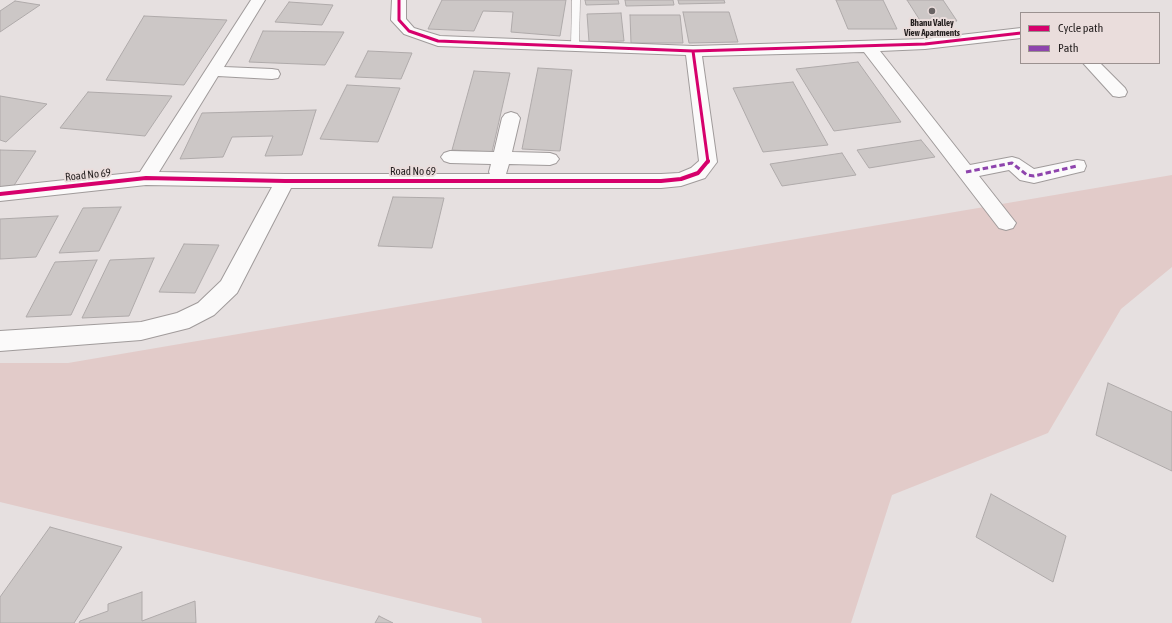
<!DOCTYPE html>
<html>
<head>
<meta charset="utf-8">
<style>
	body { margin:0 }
	#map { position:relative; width:1172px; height:623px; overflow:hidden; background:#e6e0e0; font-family:"Asap Condensed",sans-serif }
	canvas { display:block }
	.legend { position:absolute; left:1020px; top:12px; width:140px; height:52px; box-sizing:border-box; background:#eadddc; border:1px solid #9b9190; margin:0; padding:5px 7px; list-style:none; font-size:12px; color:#241f1f }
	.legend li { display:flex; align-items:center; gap:8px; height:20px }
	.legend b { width:20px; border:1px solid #9b9190 }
</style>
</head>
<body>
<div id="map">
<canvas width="1172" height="623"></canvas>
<ul class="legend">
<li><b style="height:5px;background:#d6006c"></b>Cycle path</li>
<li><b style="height:5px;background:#8e44ad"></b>Path</li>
</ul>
</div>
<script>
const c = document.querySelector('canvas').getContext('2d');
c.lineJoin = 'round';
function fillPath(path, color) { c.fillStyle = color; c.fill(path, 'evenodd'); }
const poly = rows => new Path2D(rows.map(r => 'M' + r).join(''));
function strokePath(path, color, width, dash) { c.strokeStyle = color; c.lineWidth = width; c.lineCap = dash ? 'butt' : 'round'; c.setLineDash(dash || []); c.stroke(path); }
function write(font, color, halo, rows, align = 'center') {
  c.font = font + ' "Asap Condensed",sans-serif'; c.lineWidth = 4; c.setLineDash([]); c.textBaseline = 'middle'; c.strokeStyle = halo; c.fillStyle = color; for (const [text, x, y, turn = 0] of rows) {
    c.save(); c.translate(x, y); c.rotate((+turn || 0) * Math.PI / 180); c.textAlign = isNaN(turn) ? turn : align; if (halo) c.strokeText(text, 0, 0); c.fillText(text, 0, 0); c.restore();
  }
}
const green = poly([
	[1172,175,1172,267,1121,309,1048,433,892,495,851,623,482,623,481,618,0,502,0,363,68,363]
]);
const building = poly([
	[442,0,566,0,560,36,511,32,513,12,483,11,474,31,428,29,442,0],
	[585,0,618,0,619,4,586,5,585,0],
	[625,0,673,0,674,5,626,6,625,0],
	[678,0,724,0,725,3,679,4,678,0],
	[836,0,883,0,897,29,848,29,836,0],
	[907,0,943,0,957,21,921,22,907,0],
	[15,1,40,5,0,32,0,11,15,1],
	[289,2,333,5,322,25,275,22,289,2],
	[683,12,729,12,738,42,689,43,683,12],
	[621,13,624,41,589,42,587,14,621,13],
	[630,15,680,15,683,43,631,43,630,15],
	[144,16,227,20,184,85,106,80,144,16],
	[263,31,344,32,325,65,249,62,263,31],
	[368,51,412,53,401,79,355,77,368,51],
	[858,62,901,122,834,131,796,69,858,62],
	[538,68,572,70,560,151,522,149,538,68],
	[474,71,510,73,492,152,452,150,474,71],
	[793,82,828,145,763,152,733,88,793,82],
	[347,85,400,88,378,142,320,139,347,85],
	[88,92,172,96,145,136,60,128,88,92],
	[0,96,47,104,6,142,0,140,0,96],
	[316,110,302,155,265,156,273,136,232,137,223,157,180,159,202,113,316,110],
	[921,140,935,157,869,168,857,150,921,140],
	[0,150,36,151,13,187,0,187,0,150],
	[842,153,856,175,782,186,770,164,842,153],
	[393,197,444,198,432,248,378,246,393,197],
	[121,207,99,251,59,253,83,208,121,207],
	[58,216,36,257,0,259,0,219,58,216],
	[184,244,219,245,195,293,159,292,184,244],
	[154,258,129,316,82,318,110,260,154,258],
	[97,260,71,315,26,317,55,262,97,260],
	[1108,383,1172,412,1172,471,1096,435,1108,383],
	[991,494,1066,536,1053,582,976,537,991,494],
	[50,527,122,547,74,623,0,623,0,597,50,527],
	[142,592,142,621,195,601,196,623,79,623,80,621,108,611,108,604,142,592],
	[379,616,393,623,375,623,379,616]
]);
const lane = poly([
	[572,0,580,0,579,46,575,48,571,46,572,0]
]);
const street = poly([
	[251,0,265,0,224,67,272,69,278,70,280,74,278,78,272,79,218,76,159,172,285,174,490,174,489,172,491,164,450,163,444,161,441,157,444,153,450,151,494,152,502,118,505,114,511,112,517,114,520,118,512,152,550,153,556,155,559,159,556,163,550,165,509,164,506,174,661,174,679,173,691,168,699,161,686,55,438,46,404,34,391,20,392,0,406,0,406,19,414,28,440,36,693,46,925,39,1021,28,1021,38,925,49,880,51,970,165,1012,157,1019,159,1034,169,1077,160,1084,161,1086,166,1084,171,1034,183,1020,180,1009,170,979,176,1016,223,1013,228,1006,230,999,228,864,52,702,56,717,162,705,178,681,186,661,188,291,188,237,293,214,315,189,328,141,340,0,351,0,331,141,322,177,313,198,303,221,281,272,187,146,185,0,201,0,187,140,172,251,0],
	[1083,63,1100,63,1125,88,1127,92,1125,96,1119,97,1113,96,1083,63]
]);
const quiet = poly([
	[966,172,1012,163,1027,175,1034,176,1077,166]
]);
const cyclewayFar1 = poly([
	[399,0,399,20,409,31,438,41,693,51,925,44,1021,33],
	[693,51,708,162]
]);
const cycleway = poly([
	[0,194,146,178,285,181,661,181,681,179,698,173,708,161]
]);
const markers = [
	[932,11,4,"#686363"]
];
const farPoinames = [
	["Bhanu Valley",932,23],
	["View Apartments",932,33]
];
const streetNames = [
	["Road No 69",413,172],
	["Road No 69",88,175,-6]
];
fillPath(green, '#e2cbc9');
fillPath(building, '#ccc7c6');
strokePath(building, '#afaaaa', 1);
strokePath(lane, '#a09b9b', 1);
strokePath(street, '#a09b9b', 2);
fillPath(lane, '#fbfafa');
fillPath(street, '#fbfafa');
strokePath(quiet, '#8e44ad', 3, [5.5, 3]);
strokePath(cyclewayFar1, '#d6006c', 3);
strokePath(cycleway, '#d6006c', 4);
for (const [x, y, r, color] of markers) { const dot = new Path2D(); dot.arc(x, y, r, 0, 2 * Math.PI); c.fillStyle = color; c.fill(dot); strokePath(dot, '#eadddc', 1.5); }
write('bold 9px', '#241f1f', '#eadddc', farPoinames);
write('11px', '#241f1f', '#eadddc', streetNames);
</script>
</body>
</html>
